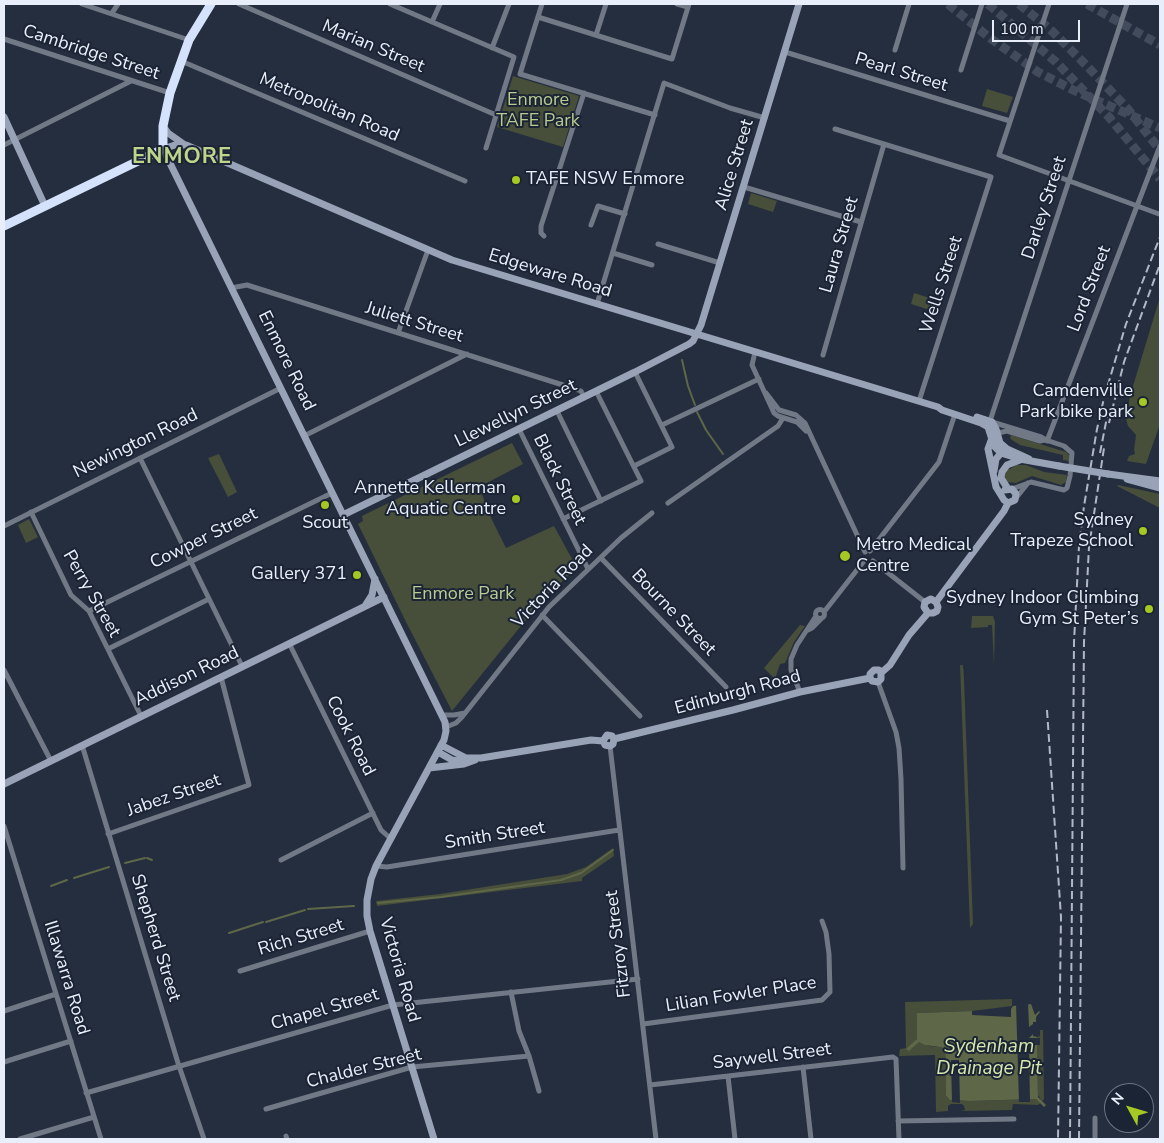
<!DOCTYPE html>
<html>
<head>
<meta charset="utf-8">
<style>
	body { margin:0 }
	#map { position:relative; width:1164px; height:1143px; overflow:hidden; background:#252e3f; font-family:"Nunito Sans",sans-serif }
	canvas { display:block }
	.frame { position:absolute; inset:0; border:5px solid #e9effa; pointer-events:none }
	.north { position:absolute; left:1104px; top:1083px; width:50px; height:50px; box-sizing:border-box; background:#1b2434; border:1px solid #6d7583; border-radius:50%; rotate:309deg; font-size:14px; font-weight:700; line-height:20px; text-align:center; color:#e9effa }
	.north::after { content:''; display:block; margin:auto; width:18px; height:22px; background:#a6c822; clip-path:polygon(50% 0,100% 100%,50% 72%,0 100%) }
	.scale { position:absolute; left:992px; top:20px; width:88px; height:22px; box-sizing:border-box; border:2px solid #e9effa; border-top:0; padding-left:6px; font-size:15px; line-height:18px; white-space:nowrap; color:#e9effa; -webkit-text-stroke:4px #1b2434; paint-order:stroke }
</style>
</head>
<body>
<div id="map">
<canvas width="1164" height="1143"></canvas>
<div class="frame"></div>
<div class="north">N</div>
<div class="scale">100 m</div>
</div>
<script>
const c = document.querySelector('canvas').getContext('2d');
c.lineJoin = 'round';
function fillPath(path, color) { c.fillStyle = color; c.fill(path, 'evenodd'); }
const poly = rows => new Path2D(rows.map(r => 'M' + r).join(''));
function strokePath(path, color, width, dash) { c.strokeStyle = color; c.lineWidth = width; c.lineCap = dash ? 'butt' : 'round'; c.setLineDash(dash || []); c.stroke(path); }
function write(font, color, halo, rows, align = 'center') {
  c.font = font + ' "Nunito Sans",sans-serif'; c.lineWidth = 4; c.setLineDash([]); c.textBaseline = 'middle'; c.strokeStyle = halo; c.fillStyle = color; for (const [text, x, y, turn = 0] of rows) {
    c.save(); c.translate(x, y); c.rotate((+turn || 0) * Math.PI / 180); c.textAlign = isNaN(turn) ? turn : align; if (halo) c.strokeText(text, 0, 0); c.fillText(text, 0, 0); c.restore();
  }
}
const green = poly([
	[513,76,579,96,563,147,497,127],
	[987,89,1013,97,1007,113,982,106],
	[751,193,777,201,773,212,748,204],
	[914,293,936,300,933,311,911,304],
	[1160,297,1160,424,1146,464,1127,461,1129,456,1135,454,1134,450,1136,435,1128,426,1126,419,1130,396],
	[1011,435,1066,452,1069,455,1069,461,1063,460,1063,455,1020,445,1012,440,1010,438],
	[512,443,523,464,479,487,492,520,506,548,554,526,577,568,536,605,529,616,452,711,406,622,358,524,363,521,362,516,372,511],
	[219,454,237,492,228,497,208,458],
	[1016,465,1026,465,1044,472,1067,475,1066,482,1061,485,1032,476,1016,483,1007,482,1004,475,1008,467,1010,469],
	[1118,485,1160,494,1160,508,1117,486],
	[29,519,38,537,26,543,18,525],
	[972,616,993,616,995,622,994,664,992,625,988,625,988,627,971,628],
	[800,625,805,626,794,642,785,663,780,664,775,679,764,668],
	[960,665,963,665,964,679,973,924,970,928],
	[613,848,614,856,582,878,582,881,377,906,376,901,440,894,567,874,586,867],
	[1012,999,1012,1006,972,1011,917,1013,917,1039,909,1051,919,1041,929,1046,940,1047,943,1048,945,1053,946,1062,946,1096,950,1100,970,1101,1036,1099,1041,1103,1038,1105,1013,1104,1012,1110,961,1111,965,1110,964,1106,962,1104,951,1104,948,1106,948,1111,936,1112,935,1055,899,1056,900,1049,906,1048,905,1002],
	[1040,1030,1043,1030,1044,1099,1042,1101,1038,1095,1037,1037,1040,1036]
]);
const water = poly([
	[1031,1004,1035,1015,1039,1011,1040,1012,1036,1017,1036,1022,1033,1022,1033,1036,1037,1037,1038,1097,1046,1105,1044,1107,1036,1099,970,1101,950,1100,946,1096,946,1062,945,1053,943,1048,940,1047,925,1045,919,1042,909,1051,906,1049,917,1039,917,1013,972,1011,972,1015,1011,1017,1011,1009,1013,1006]
]);
const pier = poly([
	[1028,1002,1029,1027,1033,1024,1033,1034,1029,1038,1040,1038,1040,1045,1029,1045,1030,1102,1019,1102,1016,1003],
	[951,1060,959,1060,960,1103,952,1102]
]);
const stream = poly([
	[682,360,688,386,695,405],
	[697,412,706,430,723,454],
	[147,858,152,860],
	[125,863,145,858],
	[74,878,109,867],
	[51,886,67,880],
	[378,903,441,897,561,880,581,873,613,850],
	[308,909,354,906],
	[266,922,305,910],
	[229,933,263,922]
]);
const highwayTunnel = poly([
	[948,4,990,38,1038,72,1073,90,1160,128],
	[988,4,1056,62,1109,117,1160,179],
	[1019,4,1052,31,1086,65,1127,108,1160,150],
	[1087,4,1160,45]
]);
const street = poly([
	[82,4,189,40],
	[239,4,496,115],
	[390,4,514,57,486,148],
	[542,4,520,74,655,115],
	[677,4,688,7],
	[1049,4,999,155,1159,214],
	[112,13,118,4],
	[538,17,672,59,689,4],
	[432,22,440,4],
	[596,35,606,4],
	[4,39,170,93],
	[492,48,509,4],
	[895,50,909,4],
	[785,52,1010,121],
	[181,61,465,181],
	[961,70,982,4],
	[835,129,991,177,919,401],
	[4,145,131,81],
	[744,187,861,222],
	[591,225,598,206,625,214],
	[544,236,541,233,541,226,584,93],
	[658,244,720,263],
	[613,253,652,265],
	[231,288,247,285,566,386,581,391,584,397],
	[597,304,664,83,730,108,765,118],
	[398,333,428,250],
	[755,352,752,365,774,413,778,416,797,422,806,431],
	[823,355,884,144],
	[766,393,779,410,796,415,805,423,865,552],
	[557,411,601,501],
	[990,421,1127,4],
	[992,422,1041,437,1046,440,1064,446,1072,453,1070,476,1067,488,1064,490,1031,482,1012,489],
	[662,425,759,379],
	[519,429,588,569],
	[998,433,1007,431,1040,441,1045,440],
	[304,436,467,354],
	[1047,441,1160,146],
	[140,458,242,666],
	[634,466,672,447,635,372],
	[1016,498,1028,483],
	[668,503,778,426,783,418],
	[31,512,71,595,89,611,141,716],
	[563,519,641,481,596,391],
	[4,526,281,388],
	[870,551,939,462,955,414],
	[601,558,726,687],
	[873,561,925,602],
	'815.5 614a4.5 4.5 0 1 1 9 0a4.5 4.5 0 1 1-9 0Z',
	[89,611,332,493],
	[824,612,864,561],
	[542,615,640,716],
	[808,630,812,628,822,618],
	[289,643,381,830,391,839],
	[108,649,209,599],
	[4,670,51,761],
	[878,682,896,732,899,748,901,779,903,868],
	[800,692,791,670,791,659,797,645,816,616],
	[443,715,454,715,465,713],
	[446,727,456,723,462,717,549,607,621,538,652,513],
	[82,745,178,1063,204,1139],
	[610,746,656,1139],
	[4,826,101,1139],
	[108,834,249,785,221,677],
	[281,860,373,813],
	[376,866,387,867,619,830],
	[240,971,370,931],
	[511,992,519,1031,529,1056,539,1091],
	[4,1011,56,994],
	[643,1024,822,1000,830,992,829,954,826,932,822,921],
	[4,1062,71,1041],
	[803,1067,811,1139],
	[728,1076,735,1139],
	[650,1085,893,1057,896,1059,899,1139],
	[86,1093,393,1005,638,979],
	[266,1109,412,1067,529,1056],
	[1095,1118,1095,1139],
	[898,1121,1014,1119],
	[286,1136,287,1139],
	[20,1139,94,1117]
]);
const secondary = poly([
	[4,117,45,206],
	[163,126,168,133,185,145],
	[977,417,992,422,996,429,1000,443,1007,449,1029,459],
	[992,438,988,449,996,487,1004,500,1008,503],
	[994,471,996,459,1001,453],
	[1108,474,1160,481],
	[1127,479,1160,488],
	[1008,489,1001,478,1002,472,1007,465,1020,460],
	[1005,490,1012,489,1016,494,1015,500,1008,503],
	[343,515,635,372,689,344,693,341,701,325,799,4],
	[936,602,1004,511,1008,503],
	[365,606,372,595,375,579],
	[928,613,924,607,925,602,931,599,936,602],
	[928,613,933,613,937,611,938,607,936,602],
	[881,673,890,665,909,635,928,613],
	[870,678,872,681,878,682,881,679,881,673],
	[870,678,870,674,874,670,879,670,881,673],
	[614,739,733,710,800,692,870,678],
	[603,741,605,745,610,746,613,744,614,739],
	[603,741,607,735,612,736,614,739],
	[441,745,466,758,481,758,591,740,603,741],
	[438,752,452,760,465,762],
	[429,768,464,764,475,760],
	[4,784,384,597],
	[434,1139,370,931,367,916,367,900,371,879,376,866,444,740,446,731,445,722,163,149,175,145,186,145,452,260,938,407,942,410,981,423,988,427,994,446,1001,453,1020,459,1059,466]
]);
const highway = poly([
	[4,226,163,149,163,126,170,93,189,40,211,4]
]);
const rail = poly([
	[1109,423,1124,362,1160,264],
	[1100,453,1107,417],
	[1047,710,1061,917,1058,1139],
	[1070,1139,1074,642,1079,546,1084,506,1097,429,1104,398,1126,324,1160,237],
	[1079,1139,1084,642,1089,547,1104,448]
]);
const secondaryBridge = poly([
	[1059,466,1108,474]
]);
const markers = [
	[516,180,5,"#a6c822"],
	[1143,402,5,"#a6c822"],
	[516,499,5,"#a6c822"],
	[325,505,5,"#a6c822"],
	[1143,531,5,"#a6c822"],
	[845,556,6,"#a6c822"],
	[357,575,5,"#a6c822"],
	[1149,609,5,"#a6c822"]
];
const streetNames = [
	["Marian Street",373,47,23],
	["Cambridge Street",91,53,18],
	["Pearl Street",901,73,17],
	["Metropolitan Road",329,108,23],
	["Alice Street",735,165,-73],
	["Darley Street",1045,208,-72],
	["Laura Street",840,245,-74],
	["Edgeware Road",550,274,17],
	["Wells Street",942,285,-72],
	["Lord Street",1090,289,-69],
	["Juliett Street",414,323,17],
	["Enmore Road",286,361,64],
	["Llewellyn Street",516,414,-26],
	["Newington Road",136,444,-26],
	["Black Street",559,480,64],
	["Cowper Street",204,539,-26],
	["Victoria Road",553,587,-46],
	["Perry Street",91,594,60],
	["Bourne Street",673,613,46],
	["Addison Road",187,677,-26],
	["Edinburgh Road",738,693,-15],
	["Cook Road",350,736,63],
	["Jabez Street",174,796,-19],
	["Smith Street",495,836,-9],
	["Shepherd Street",155,938,73],
	["Rich Street",301,938,-17],
	["Fitzroy Street",619,944,-97],
	["Victoria Road",399,970,74],
	["Illawarra Road",66,978,73],
	["Lilian Fowler Place",741,995,-9],
	["Chapel Street",325,1010,-16],
	["Saywell Street",772,1057,-7],
	["Chalder Street",364,1069,-14]
];
const parkNames = [
	["Enmore",538,101],
	["TAFE Park",538,122],
	["Enmore Park",463,595]
];
const poiNames = [
	["TAFE NSW Enmore",526,180,"left"],
	["Camdenville",1133,392],
	["Park bike park",1133,413],
	["Annette Kellerman",506,489],
	["Aquatic Centre",506,510],
	["Sydney",1133,521],
	["Trapeze School",1133,542],
	["Scout",325,524,"center"],
	["Metro Medical",856,546,"left"],
	["Centre",856,567,"left"],
	["Gallery 371",347,575],
	["Sydney Indoor Climbing",1139,599],
	["Gym St Peter’s",1139,620]
];
const waterNames = [
	["Sydenham",989,1047],
	["Drainage Pit",989,1069]
];
const districtNames = [
	["ENMORE",182,158]
];
fillPath(green, '#474e39');
fillPath(water, '#5e6747');
fillPath(pier, '#252e3f');
strokePath(stream, '#5e6747', 2);
strokePath(highwayTunnel, '#424b5b', 9, [9, 4.5]);
strokePath(street, '#727986', 5);
strokePath(secondary, '#98a3b8', 7);
strokePath(highway, '#d4e2fc', 9);
strokePath(rail, '#b1b8c5', 2, [8, 4]);
strokePath(secondaryBridge, '#98a3b8', 7);
for (const [x, y, r, color] of markers) { const dot = new Path2D(); dot.arc(x, y, r, 0, 2 * Math.PI); c.fillStyle = color; c.fill(dot); strokePath(dot, '#1b2434', 2); }
write('18px', '#e9effa', '#1b2434', streetNames);
write('18px', '#bacb92', '#1b2434', parkNames);
write('18px', '#e9effa', '#1b2434', poiNames, 'right');
write('italic 19px', '#d7e9ae', '#1b2434', waterNames);
c.letterSpacing = '1px';
write('bold 22px', '#bfd58a', '#1b2434', districtNames);
c.letterSpacing = '0px';
</script>
</body>
</html>
